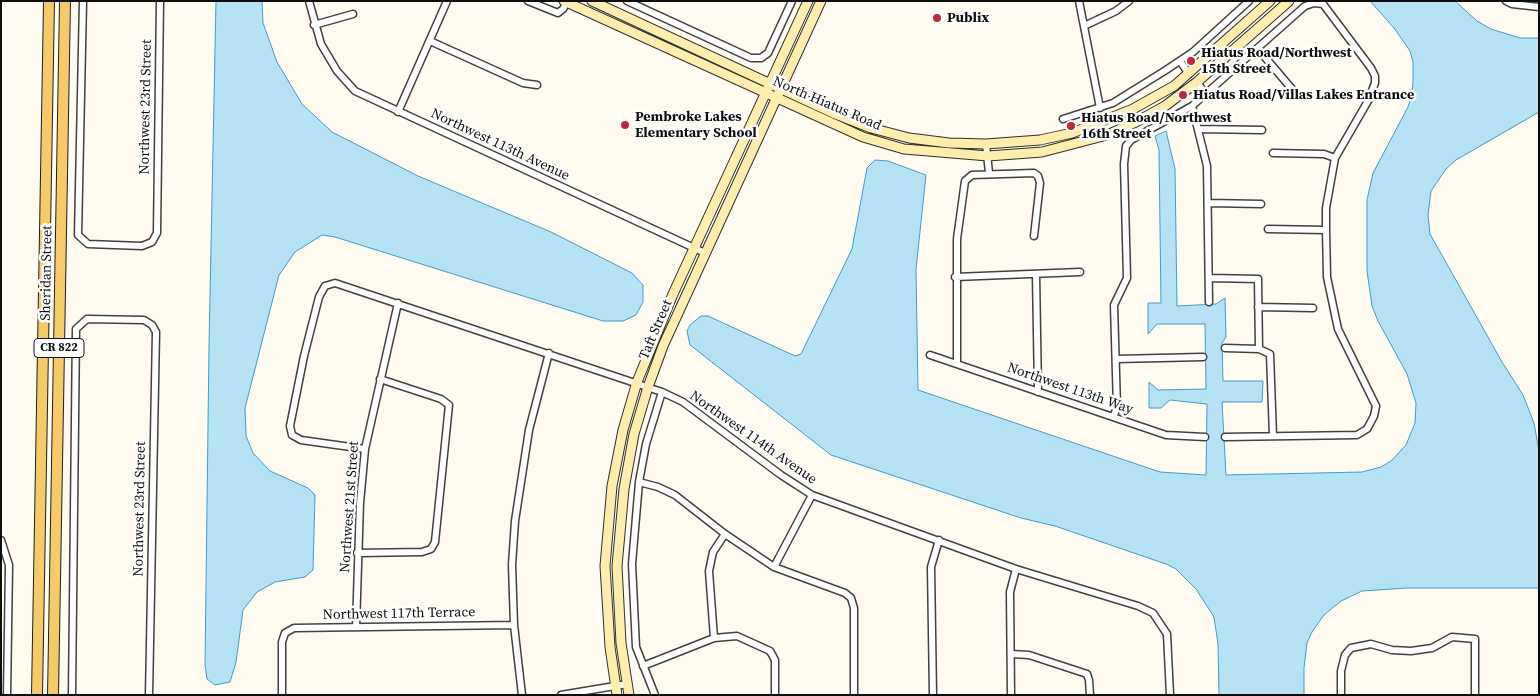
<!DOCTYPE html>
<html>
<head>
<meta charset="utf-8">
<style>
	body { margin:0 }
	#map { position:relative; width:1540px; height:696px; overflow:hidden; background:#fffbf0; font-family:"Source Serif 4",serif }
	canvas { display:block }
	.frame { position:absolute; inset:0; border:2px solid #0e0e0e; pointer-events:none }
</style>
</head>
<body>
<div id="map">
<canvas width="1540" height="696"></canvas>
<div class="frame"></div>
</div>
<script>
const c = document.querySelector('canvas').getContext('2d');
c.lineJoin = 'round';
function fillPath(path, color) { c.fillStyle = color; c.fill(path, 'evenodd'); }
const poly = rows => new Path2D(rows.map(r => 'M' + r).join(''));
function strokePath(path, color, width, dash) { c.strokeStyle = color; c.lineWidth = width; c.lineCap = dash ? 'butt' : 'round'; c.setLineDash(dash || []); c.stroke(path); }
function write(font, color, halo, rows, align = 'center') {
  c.font = font + ' "Source Serif 4",serif'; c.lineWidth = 5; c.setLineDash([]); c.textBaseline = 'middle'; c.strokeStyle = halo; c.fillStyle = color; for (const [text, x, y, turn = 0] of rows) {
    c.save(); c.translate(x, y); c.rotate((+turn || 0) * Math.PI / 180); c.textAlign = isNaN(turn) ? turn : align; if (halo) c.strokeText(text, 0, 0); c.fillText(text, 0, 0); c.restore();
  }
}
const water = poly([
	[216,1,262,1,263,23,277,62,302,104,332,132,418,176,551,232,632,273,643,285,643,302,636,315,623,321,603,321,335,237,322,235,295,252,279,275,245,408,246,436,253,453,270,471,308,488,315,495,313,570,305,577,275,582,257,592,243,610,236,662,230,682,215,685,207,679,205,665,209,346,216,1],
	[1370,1,1455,1,1477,21,1491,29,1520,38,1539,38,1539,112,1456,160,1446,169,1431,191,1428,215,1430,234,1502,362,1523,395,1534,423,1539,451,1539,588,1407,588,1362,591,1341,601,1324,615,1312,632,1307,643,1304,668,1304,695,1219,695,1218,644,1214,617,1196,589,1176,569,1166,564,1055,526,1021,518,831,455,690,345,687,331,690,325,701,316,708,316,795,356,801,354,852,249,867,168,875,160,888,161,926,175,916,269,918,390,1160,472,1206,475,1207,404,1170,400,1161,408,1149,408,1149,382,1158,390,1206,389,1205,324,1157,324,1148,334,1148,303,1161,303,1159,150,1155,136,1166,131,1175,169,1177,306,1216,304,1225,298,1226,337,1222,343,1223,381,1263,381,1262,402,1222,402,1226,475,1362,472,1381,467,1391,461,1406,445,1415,423,1416,403,1407,374,1378,321,1372,306,1367,271,1367,200,1373,173,1408,107,1412,94,1413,81,1413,62,1410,51,1394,28,1370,1]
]);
const street = poly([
	[83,1,78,235,88,244,142,246,152,242,157,233,160,1],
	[309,1,321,44,337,71,355,91,705,253],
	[528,1,558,13,563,9,567,2],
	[627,1,751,58,761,58,768,53,792,1],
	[1079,1,1100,108],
	[1506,1,1512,4,1539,7],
	[314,25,353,14],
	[1084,26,1116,11,1129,1],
	[430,41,523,83,537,85],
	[1258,49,1297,95],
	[1180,61,1189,74],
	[1197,82,1206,95],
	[1192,106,1207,166,1209,302],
	[398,112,447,1],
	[1063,119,1113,103,1166,70,1193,52,1249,1],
	[1199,129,1262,130],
	[986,144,989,173],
	[1273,153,1324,154,1335,158],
	[1209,203,1261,204],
	[1268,229,1326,230],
	[1036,274,1038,392],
	[955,277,1080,272],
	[1210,278,1258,279,1259,349,1270,354,1273,436],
	[1258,307,1313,308],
	[1225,348,1259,349],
	[930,355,1166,435,1205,437],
	[1116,359,1203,357],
	[957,364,957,239,965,181,972,175,1034,173,1038,176,1040,183,1034,236],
	[1113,417,1117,408,1114,305,1127,278,1124,164,1126,146,1131,140,1192,106,1305,6,1314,3,1323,4,1371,68,1375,76,1375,83,1368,101,1335,158,1326,208,1326,230,1327,277,1338,329,1376,406,1374,416,1367,429,1357,435,1225,437],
	[365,449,301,440,292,435,290,426,304,356,319,297,325,286,335,283,662,392,683,402,781,475,812,495,1016,569,1138,606,1153,613,1167,634,1170,695],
	[639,482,658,487,675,495,725,534,774,567,845,593,851,598,854,608,854,695],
	[725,534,713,552,709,571,714,638,737,636,770,651,775,660,775,695],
	[1,540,9,565,7,695],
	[357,553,422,552,431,549,435,542,449,405,441,399,380,379],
	[774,567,812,495],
	[356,627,360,503,365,449,398,303],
	[1011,654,1029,655,1087,674,1089,680,1090,695],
	[643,666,714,638],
	[72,695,76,329,87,319,144,320,152,325,156,332,149,695],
	[282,695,282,642,285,633,294,628,514,625],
	[522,695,514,625,512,565,515,521,529,430,549,353],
	[561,695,627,684],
	[655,695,636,647,632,564,639,482,646,444,662,392],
	[933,695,931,567,939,540],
	[1011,695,1010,592,1016,569],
	[1341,695,1341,671,1345,655,1351,648,1371,644,1392,650,1411,651,1432,648,1452,637,1475,639,1475,695]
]);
const secondary = poly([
	[564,1,863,137,904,149,988,156,1042,152,1107,135,1134,123,1165,106,1197,82,1289,1],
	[592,1,833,113,871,128,909,138,949,143,986,144,1040,140,1072,133,1133,109,1174,86,1270,1],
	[617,695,610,647,605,566,612,486,623,430,637,382,673,294,808,1],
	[629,695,621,643,617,566,624,489,634,434,648,387,663,346,821,1]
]);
const primary = poly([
	[37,695,49,1],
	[53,695,65,1]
]);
const markers = [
	[937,18,5,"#bc293b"],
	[1191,61,5,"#bc293b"],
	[1183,95,5,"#bc293b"],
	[625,125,5,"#bc293b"],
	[1071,126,5,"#bc293b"]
];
const shields = [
	[59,348,50]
];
const shieldNames = [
	["CR 822",59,348]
];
const poiNames = [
	["Publix",947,18],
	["Hiatus Road/Northwest",1201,53],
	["15th Street",1201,69],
	["Hiatus Road/Villas Lakes Entrance",1193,95],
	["Pembroke Lakes",635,117],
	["Elementary School",635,133],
	["Hiatus Road/Northwest",1081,118],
	["16th Street",1081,134]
];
const streetNames = [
	["North Hiatus Road",827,104,23],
	["Northwest 23rd Street",146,107,-89],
	["Northwest 113th Avenue",500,145,25],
	["Sheridan Street",47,273,-89],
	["Taft Street",656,330,-67],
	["Northwest 113th Way",1070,389,19],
	["Northwest 114th Avenue",753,438,35],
	["Northwest 21st Street",350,507,-86],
	["Northwest 23rd Street",140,509,-89],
	["Northwest 117th Terrace",399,614,-1]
];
fillPath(water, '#b6e2f5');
strokePath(water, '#3e9dcb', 1);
strokePath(street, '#414141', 9);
strokePath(secondary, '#303030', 11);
strokePath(primary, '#1f1f1f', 12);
strokePath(street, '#fff', 6);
strokePath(secondary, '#fdeead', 9);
strokePath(primary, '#f6c969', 10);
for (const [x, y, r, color] of markers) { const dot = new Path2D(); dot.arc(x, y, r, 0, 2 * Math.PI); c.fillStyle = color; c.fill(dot); strokePath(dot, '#fff', 2); }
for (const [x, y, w] of shields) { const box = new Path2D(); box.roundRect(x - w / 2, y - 9.5, w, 19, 4); c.fillStyle = '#fff'; c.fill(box); strokePath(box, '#0e0e0e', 1); }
write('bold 12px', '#0e0e0e', null, shieldNames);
write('bold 14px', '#0e0e0e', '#fff', poiNames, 'left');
write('14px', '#0e0e0e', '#fff', streetNames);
</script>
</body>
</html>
